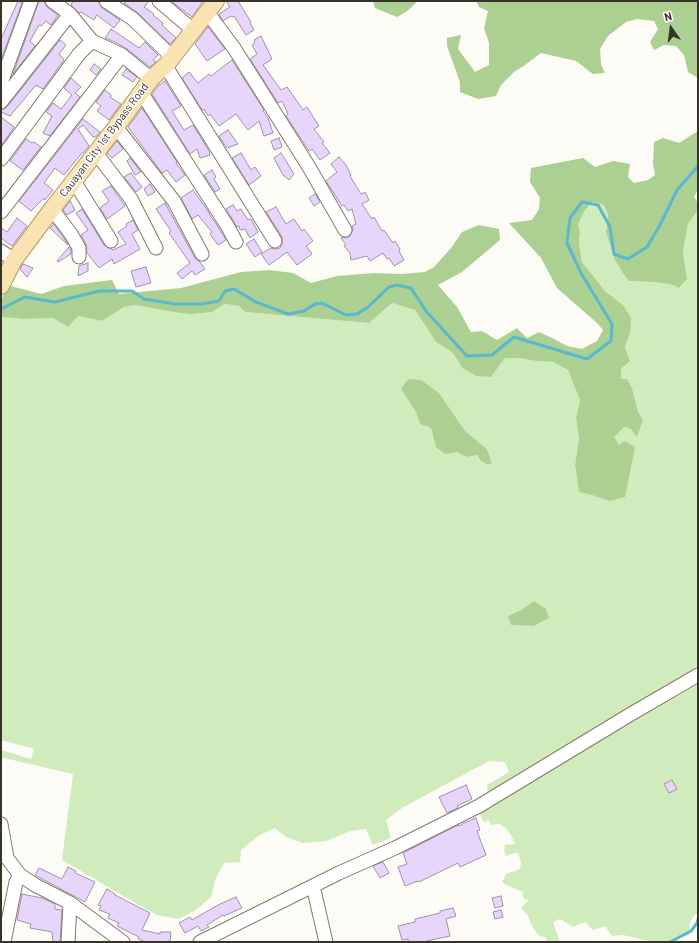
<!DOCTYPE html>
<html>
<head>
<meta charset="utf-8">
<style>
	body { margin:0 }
	#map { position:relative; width:699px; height:943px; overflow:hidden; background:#fdfbf6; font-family:Barlow,sans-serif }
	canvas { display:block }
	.frame { position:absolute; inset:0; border:2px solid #37332a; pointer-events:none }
	.north { position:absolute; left:651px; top:8px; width:40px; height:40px; -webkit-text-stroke:3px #fff; paint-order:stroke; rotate:346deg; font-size:11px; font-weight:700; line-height:16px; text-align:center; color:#37332a }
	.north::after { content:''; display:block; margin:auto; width:14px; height:18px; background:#37332a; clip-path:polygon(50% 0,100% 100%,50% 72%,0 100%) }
</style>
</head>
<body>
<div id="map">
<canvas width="699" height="943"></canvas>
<div class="frame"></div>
<div class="north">N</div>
</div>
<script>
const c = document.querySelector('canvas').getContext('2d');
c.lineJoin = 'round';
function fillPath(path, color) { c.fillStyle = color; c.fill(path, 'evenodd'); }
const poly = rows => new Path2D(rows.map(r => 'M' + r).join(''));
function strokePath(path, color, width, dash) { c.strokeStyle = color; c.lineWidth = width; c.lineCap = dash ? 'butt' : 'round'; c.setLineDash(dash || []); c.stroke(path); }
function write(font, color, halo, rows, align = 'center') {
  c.font = font + ' Barlow,sans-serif'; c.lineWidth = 3; c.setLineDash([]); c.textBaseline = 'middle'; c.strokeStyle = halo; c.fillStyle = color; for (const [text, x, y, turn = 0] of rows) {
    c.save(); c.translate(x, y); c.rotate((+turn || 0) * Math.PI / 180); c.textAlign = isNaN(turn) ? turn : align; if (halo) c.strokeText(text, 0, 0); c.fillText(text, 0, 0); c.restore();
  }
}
const green = poly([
	[594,202,604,205,608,215,606,232,624,275,629,281,651,282,670,284,679,288,687,279,683,251,688,224,698,210,698,671,488,795,487,785,509,772,505,762,489,761,402,808,386,820,391,838,373,845,366,829,351,831,326,841,303,843,286,837,275,828,258,836,241,850,240,862,224,863,216,878,211,897,196,910,179,919,157,915,144,908,62,860,73,774,4,758,1,759,1,750,31,759,34,749,1,740,1,317,23,319,53,318,68,326,78,316,102,321,124,307,135,305,173,312,212,312,225,304,239,306,245,312,369,323,392,303,415,310,436,342,453,353,462,368,491,377,505,358,519,358,536,361,553,362,568,370,580,400,576,418,579,439,575,465,579,492,595,496,631,463,635,447,619,445,613,437,624,427,630,427,637,437,643,420,638,412,632,388,621,379,621,369,630,361,625,347,630,333,623,305,605,291,582,262,579,243,580,232,578,224,585,210],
	[402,390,439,393,466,432,487,449,492,463,488,465,481,461,477,455,468,457,457,451,436,447,431,428,420,424,416,412],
	[534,601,549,618,534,626,511,625,509,616,521,610],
	[698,683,698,914,695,914,690,923,689,935,668,942,653,942,623,935,612,936,605,926,593,930,585,922,573,927,560,919,553,922,560,942,547,942,546,938,538,935,532,926,528,916,521,908,529,900,523,898,523,892,506,885,502,882,506,874,520,869,521,863,518,853,514,853,506,856,504,851,505,845,515,844,511,835,506,828,499,824,491,825,489,820,484,822,479,813,567,759]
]);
const forest = poly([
	[373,1,416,1,416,3,406,12,397,17,375,8],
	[476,1,698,1,698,78,688,72,684,55,676,46,664,45,654,50,650,42,658,29,654,21,637,19,626,22,608,36,600,49,601,64,605,73,593,74,576,61,541,53,525,65,514,72,501,85,496,96,478,99,460,92,460,82,447,46,447,38,461,35,458,49,475,72,489,65,489,43,484,28,488,11,479,7],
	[698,131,698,189,694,197,698,203,698,210,688,224,683,251,687,279,679,288,670,284,651,282,629,281,624,275,615,260,606,232,608,215,604,205,593,202,585,210,578,224,580,232,579,243,582,262,605,291,623,305,631,318,630,333,625,347,630,361,621,369,621,379,627,379,632,388,638,412,643,420,637,437,630,428,624,427,614,437,619,445,625,441,635,447,625,497,610,501,595,496,579,492,575,465,579,439,576,418,580,400,568,370,553,362,536,361,519,358,505,358,491,377,477,376,462,368,453,353,436,342,415,310,392,303,369,323,245,312,239,306,225,304,212,312,191,314,173,312,135,305,124,307,102,321,78,316,68,327,53,318,23,319,1,317,2,299,7,285,41,294,64,286,112,280,119,294,181,288,241,272,269,270,293,273,311,283,337,276,374,273,402,274,425,272,434,267,451,248,462,232,479,225,499,229,500,240,462,272,438,285,457,307,471,332,482,331,497,340,517,328,527,338,539,332,552,338,567,346,582,349,597,341,603,330,597,323,557,288,541,258,509,223,532,220,539,209,540,198,530,182,531,168,583,158,595,167,613,161,630,164,628,177,634,183,648,180,655,175,653,164,654,142,663,138,679,143],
	[408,379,421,380,439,393,466,432,487,449,492,463,488,465,481,461,477,455,467,457,457,452,445,454,436,447,431,428,420,424,416,412,401,389],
	[534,601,546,609,549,618,534,626,511,625,508,616,521,610]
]);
const stream = poly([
	[1,309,25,297,55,302,99,291,132,291,144,299,175,304,202,304,219,301,225,291,234,289,256,302,288,314,304,311,315,304,322,303,346,315,357,314,368,307,389,287,397,285,411,288,426,311,467,356,492,355,514,337,587,359,611,341,612,324,581,273,567,243,570,218,582,202,598,205,610,227,614,254,628,259,647,247,660,225,677,190,698,166],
	[670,942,691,931,697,923,698,919]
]);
const building = poly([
	[18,1,22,3,1,60,1,39,18,1],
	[39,1,44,1,47,7,58,15,51,25,46,21,41,26,39,25,30,41,35,46,13,74,39,1],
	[73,1,98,1,102,8,120,20,114,28,97,15,94,20,81,12,79,13,71,5,73,1],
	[126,1,149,1,144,7,154,14,153,15,163,23,162,25,176,38,170,44,138,13,124,3,126,1],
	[171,1,203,1,192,17,171,1],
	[226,1,238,1,251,22,250,23,254,30,246,35,234,16,232,17,231,16,223,21,219,14,230,7,226,1],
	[208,27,225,49,207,61,195,44,208,27],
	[111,29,139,48,145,42,158,55,153,60,156,62,150,67,127,49,115,42,105,38,111,29],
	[261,36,272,59,263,65,281,90,287,87,303,110,307,107,319,126,314,129,324,142,322,143,330,153,320,160,312,149,309,151,286,116,288,114,282,101,278,103,250,59,257,54,252,45,255,42,254,40,261,36],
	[60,40,66,45,59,54,64,60,43,89,36,85,10,116,1,112,1,110,7,107,60,40],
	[232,60,264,110,263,111,268,118,273,133,264,136,259,121,248,130,236,114,219,126,210,114,208,116,204,109,202,110,182,78,189,72,198,83,209,74,211,76,232,60],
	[94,64,101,69,96,75,90,70,94,64],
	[126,69,137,77,133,82,122,75,126,69],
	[71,78,81,87,75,93,80,97,50,136,43,133,52,116,46,112,53,103,61,109,72,95,64,88,71,78],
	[165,81,181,106,172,111,184,130,193,125,209,151,210,155,200,158,197,149,190,154,152,94,158,86,165,81],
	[105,90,111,95,110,97,121,104,109,120,97,111,101,106,96,102,105,90],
	[142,108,177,162,176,163,185,175,176,182,167,170,162,173,128,127,142,108],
	[1,117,14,127,1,146,1,117],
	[83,119,100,132,96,137,93,137,83,125,78,129,89,146,83,153,82,153,64,175,55,168,44,183,53,190,45,200,44,198,31,211,19,201,83,119],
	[228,130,238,144,227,148,219,136,228,130],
	[279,138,282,147,274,150,271,141,279,138],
	[26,139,32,143,34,142,41,147,23,170,10,161,26,139],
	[117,141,123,149,112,158,107,153,117,141],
	[241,153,251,170,255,167,261,176,249,185,232,158,241,153],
	[281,153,294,174,289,180,283,175,274,158,281,153],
	[339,157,346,165,351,175,350,176,361,194,365,192,369,200,362,204,372,219,374,217,382,231,384,230,393,243,395,241,400,249,399,251,404,260,394,266,389,258,387,259,383,253,370,261,367,256,351,260,350,253,344,246,346,245,341,238,349,237,353,230,352,226,356,224,352,209,348,211,344,205,342,206,326,181,337,172,331,164,339,157],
	[130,158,141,172,135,175,127,161,130,158],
	[212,170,216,177,214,179,220,189,215,192,204,175,212,170],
	[131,173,142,187,136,192,124,177,131,173],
	[150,184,155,192,148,196,144,189,150,184],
	[111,186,125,206,107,219,100,208,109,201,102,191,111,186],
	[193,190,210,214,209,214,217,225,226,240,218,245,210,234,212,232,198,215,192,219,181,198,193,190],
	[315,194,320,202,314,206,309,198,315,194],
	[70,201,75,210,67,215,63,210,70,201],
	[165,203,195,258,200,262,205,269,195,275,192,271,182,279,177,273,190,263,169,233,171,231,156,209,165,203],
	[233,205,237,211,241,209,248,220,251,219,258,232,250,238,245,229,240,230,239,226,237,227,226,209,233,205],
	[276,207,286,224,294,219,302,231,304,229,313,241,306,246,312,254,297,265,287,252,269,265,261,254,271,248,276,249,280,248,282,244,282,237,266,212,276,207],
	[82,209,104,245,108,248,112,249,113,250,126,244,118,232,127,226,126,224,133,220,138,230,132,234,140,249,114,264,112,259,99,268,87,253,86,244,81,235,88,230,76,213,82,209],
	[17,218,27,226,12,246,1,238,1,228,7,232,17,218],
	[54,224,64,238,68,245,50,228,54,224],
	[254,239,262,252,255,257,246,244,254,239],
	[69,247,71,250,71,254,58,262,57,261,69,247],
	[88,263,88,271,78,276,79,266,88,263],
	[23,264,33,268,27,277,20,269,23,264],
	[146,267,151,283,136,287,131,271,146,267],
	[672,780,677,789,669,793,664,784,672,780],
	[466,785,472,799,457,806,458,808,447,813,439,797,466,785],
	[476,818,480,830,477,831,486,855,460,867,458,863,419,882,418,881,405,886,398,867,407,864,403,853,456,826,462,825,462,824,476,818],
	[383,862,389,873,380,878,373,866,383,862],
	[68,867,76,871,75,873,95,882,85,902,35,875,39,868,62,879,68,867],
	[107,889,115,894,115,895,150,913,142,930,160,934,160,932,171,932,170,942,146,942,138,939,139,937,117,926,119,923,108,918,110,914,99,910,101,906,98,905,107,889],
	[22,894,42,898,55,904,55,909,62,910,60,942,53,942,52,932,30,928,31,924,17,920,22,894],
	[501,896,503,906,495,908,492,898,501,896],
	[236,897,242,908,224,916,223,915,207,925,209,927,201,931,198,926,185,933,179,923,190,917,192,920,218,905,236,897],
	[453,908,456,916,446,919,450,936,422,942,408,942,408,939,402,940,398,926,415,922,415,919,440,913,440,911,453,908],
	[501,910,503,917,495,919,493,912,501,910]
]);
const minor = poly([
	[52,1,70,14,92,41,122,55,151,79],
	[106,1,133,19,172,57],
	[159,1,193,30],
	[207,12,234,48,309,167,345,230],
	[165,65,275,241],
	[1,83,31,1],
	[141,92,228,227,236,242],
	[1,102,70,14],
	[116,127,174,201,202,254],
	[96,153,131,199,156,248],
	[1,159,79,54,92,41],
	[74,181,111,241],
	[52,209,71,234,79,248,79,257],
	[1,212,122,55],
	[1,251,14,260],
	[1,824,7,858,20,875,35,885,70,903,123,942],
	[313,886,326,942],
	[4,942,16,882,20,875],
	[68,942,70,903],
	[200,942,339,873,395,848,479,806,631,714,698,675]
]);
const major = poly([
	[1,286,14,260,52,209,116,127,151,79,167,64,216,1]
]);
const streetNames = [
	["Cauayan City 1st Bypass Road",104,140,-53]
];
fillPath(green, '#d0ecbd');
fillPath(forest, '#abd091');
strokePath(stream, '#5ab7cd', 3);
fillPath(building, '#e7d5fc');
strokePath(building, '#9d93a8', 1);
strokePath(minor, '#857a66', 15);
strokePath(major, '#b49961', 18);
strokePath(minor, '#fff', 13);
strokePath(major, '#fae3b2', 16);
write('11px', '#37332a', '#fff', streetNames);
</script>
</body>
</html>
